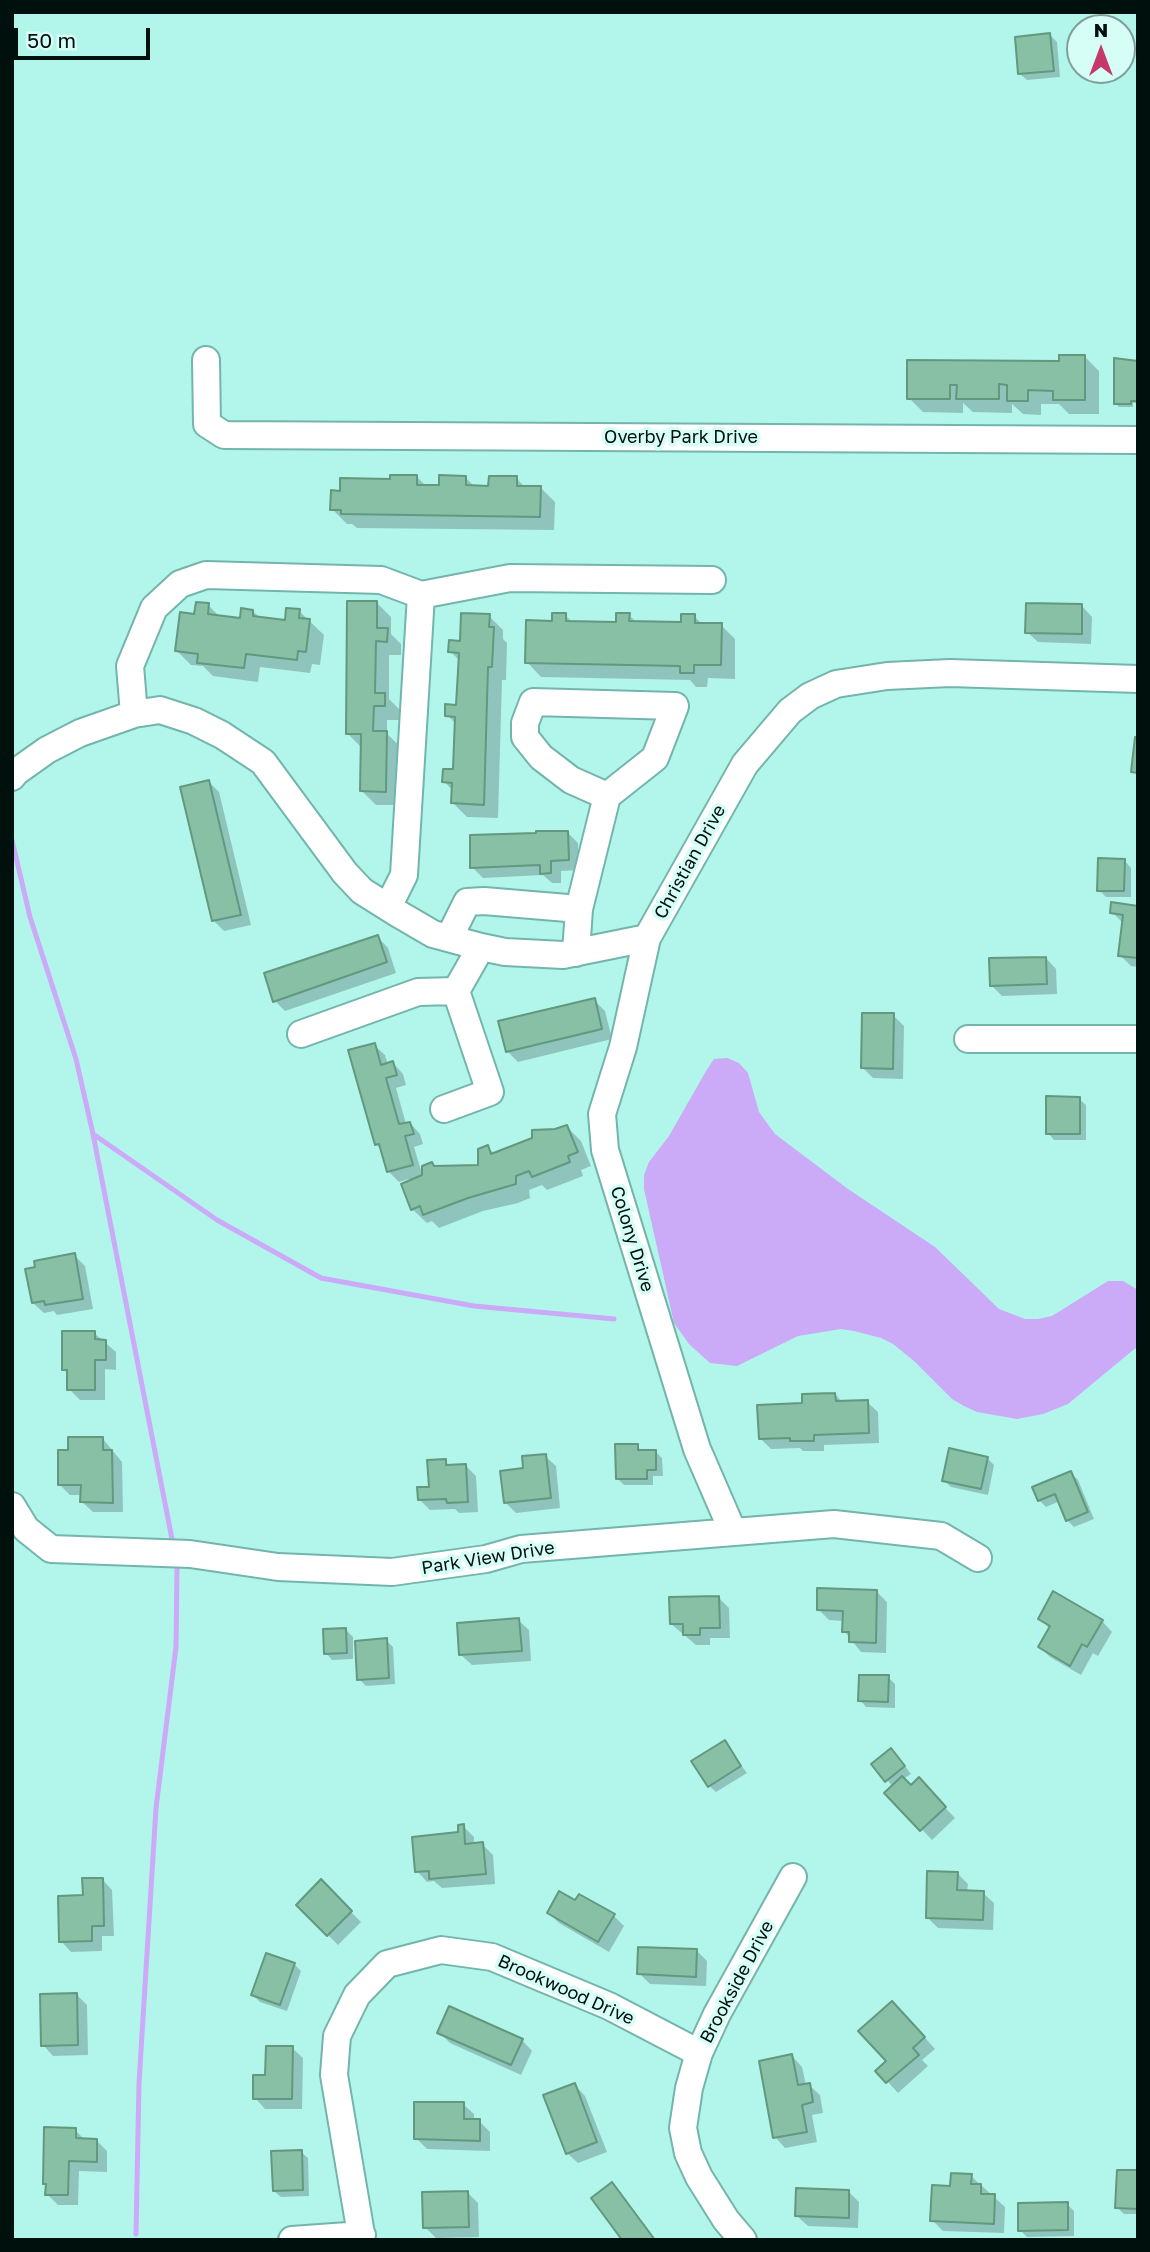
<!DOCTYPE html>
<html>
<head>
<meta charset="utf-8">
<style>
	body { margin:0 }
	#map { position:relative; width:1150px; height:2252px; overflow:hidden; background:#b2f6eb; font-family:"Golos Text",sans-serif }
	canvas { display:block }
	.frame { position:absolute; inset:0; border:14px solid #00100d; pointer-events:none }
	.north { position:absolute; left:1066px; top:14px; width:70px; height:70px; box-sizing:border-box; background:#d6fef7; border:2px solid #809f99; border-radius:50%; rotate:0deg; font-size:19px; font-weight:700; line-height:28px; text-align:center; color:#00100d }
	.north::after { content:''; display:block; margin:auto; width:24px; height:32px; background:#c5386a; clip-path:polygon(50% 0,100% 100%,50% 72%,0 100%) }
	.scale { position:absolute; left:14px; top:28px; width:136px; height:32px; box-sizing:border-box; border:4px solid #00100d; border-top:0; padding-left:9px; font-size:21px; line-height:24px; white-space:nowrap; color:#00100d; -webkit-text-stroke:5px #d6fef7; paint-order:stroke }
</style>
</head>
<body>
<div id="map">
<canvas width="1150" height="2252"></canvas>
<div class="frame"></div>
<div class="north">N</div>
<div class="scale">50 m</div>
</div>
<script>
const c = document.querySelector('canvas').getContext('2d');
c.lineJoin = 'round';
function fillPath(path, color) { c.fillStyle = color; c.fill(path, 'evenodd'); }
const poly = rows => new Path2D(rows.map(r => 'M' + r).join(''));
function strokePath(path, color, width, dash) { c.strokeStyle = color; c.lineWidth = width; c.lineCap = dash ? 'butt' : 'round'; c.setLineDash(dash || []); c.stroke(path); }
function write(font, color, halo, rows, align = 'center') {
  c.font = font + ' "Golos Text",sans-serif'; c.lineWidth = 7; c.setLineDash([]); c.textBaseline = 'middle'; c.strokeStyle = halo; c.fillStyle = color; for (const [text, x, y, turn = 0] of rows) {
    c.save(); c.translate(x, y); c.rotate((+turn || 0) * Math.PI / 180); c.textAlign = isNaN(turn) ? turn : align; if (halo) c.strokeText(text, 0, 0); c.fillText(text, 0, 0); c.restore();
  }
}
const water = poly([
	[727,1058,739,1063,748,1073,759,1112,775,1134,848,1189,935,1247,999,1309,1025,1319,1038,1319,1052,1316,1108,1281,1123,1281,1138,1290,1138,1346,1068,1404,1043,1414,1017,1419,977,1412,964,1406,952,1399,914,1361,893,1344,881,1338,854,1331,841,1329,798,1336,737,1366,710,1363,689,1344,674,1323,644,1189,644,1175,649,1162,669,1136,706,1071,714,1059]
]);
const shadow = poly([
	[1050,35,1057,42,1060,77,1027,80,1020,74],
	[1085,357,1099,371,1099,414,1069,414,1059,404,1041,404,1041,415,1023,414,1012,404,1012,413,973,412,963,403,963,413,923,412,909,398,909,362,1061,363],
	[1138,362,1138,403,1133,403,1133,407,1119,407,1116,404],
	[417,477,426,486,440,487,465,477,475,487,490,487,516,478,526,488,541,488,555,502,554,530,357,528,352,524,347,524,332,509,342,492],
	[377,603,391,617,391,634,401,644,401,655,389,655,389,699,399,709,399,720,387,720,387,734,401,747,400,805,376,805,362,791,362,748,347,733],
	[208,605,220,617,241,620,253,611,260,618,286,622,299,611,324,635,320,665,312,664,310,673,260,667,258,682,213,676,203,666,191,665,177,651,196,615],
	[1082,606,1092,617,1091,644,1038,642,1027,632],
	[565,615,573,623,618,624,629,615,637,623,683,624,694,616,703,625,721,625,735,639,735,679,708,678,707,687,696,687,690,680,541,677,527,662,554,623],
	[489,616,503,630,503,639,507,643,506,680,502,680,498,818,467,817,453,803,453,791,444,781,455,771,457,725,447,715,458,706,460,661,450,651],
	[209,782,219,792,251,925,224,931,214,921],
	[568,833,578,843,579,870,561,871,561,883,552,883,543,875,483,878,472,867],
	[1125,861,1131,868,1131,897,1106,897,1099,890],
	[1138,907,1138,967,1131,966,1120,955,1123,923,1112,912],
	[378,937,388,948,396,973,285,1011,275,1001],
	[1046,958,1056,969,1057,994,1002,996,991,985],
	[594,1000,605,1011,612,1039,518,1062,507,1051],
	[893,1015,904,1026,903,1079,873,1078,862,1067],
	[374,1045,385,1055,388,1065,393,1063,403,1074,406,1085,396,1088,406,1124,410,1123,420,1134,423,1144,414,1147,423,1177,436,1168,480,1167,487,1147,495,1154,567,1127,581,1141,591,1166,581,1170,583,1176,547,1190,542,1185,529,1190,530,1198,518,1203,483,1211,439,1228,432,1221,427,1223,412,1209,409,1179,399,1182,389,1172,383,1151,376,1144],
	[1079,1099,1086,1105,1086,1140,1054,1140,1048,1133],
	[74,1255,85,1266,93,1309,57,1315,54,1311,44,1313,33,1303],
	[94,1333,116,1352,116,1370,105,1369,105,1400,80,1400,69,1389,69,1375,63,1369],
	[835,1394,843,1403,867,1402,878,1412,879,1443,824,1445,824,1451,803,1451,800,1448,771,1449,761,1439,804,1405],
	[103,1439,122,1462,123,1512,93,1512,82,1502,82,1495,70,1495,59,1484,70,1452],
	[637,1446,643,1452,655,1451,662,1458,663,1476,653,1476,653,1485,624,1485,618,1479],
	[545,1456,556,1466,560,1508,516,1513,505,1502,525,1470],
	[987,1458,994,1465,988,1495,951,1487,944,1480],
	[445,1461,451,1467,466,1466,476,1476,478,1512,459,1513,455,1509,430,1510,420,1500,431,1488],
	[1071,1473,1078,1480,1094,1519,1074,1527,1067,1520,1060,1501,1046,1507,1039,1500],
	[876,1591,887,1602,886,1653,861,1652,844,1631,844,1621,829,1620,819,1610],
	[718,1597,729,1608,730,1638,710,1638,710,1645,696,1645,671,1624],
	[1040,1619,1102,1621,1112,1632,1098,1656,1093,1653,1081,1675,1050,1657,1040,1647,1050,1629],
	[518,1620,529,1630,531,1661,472,1665,461,1655],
	[346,1630,353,1637,353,1659,332,1660,326,1653],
	[386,1640,393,1647,395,1684,366,1686,359,1679],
	[888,1677,895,1684,895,1708,866,1707,860,1700],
	[724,1742,747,1773,716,1792,709,1786],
	[898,1757,911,1774,903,1779,911,1787,919,1780,955,1818,932,1840,887,1793,893,1787,874,1764],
	[463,1826,474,1837,474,1845,482,1844,493,1855,495,1884,442,1888,434,1881,427,1882,417,1871,460,1834],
	[957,1873,968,1884,967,1892,983,1893,994,1903,993,1930,938,1928,928,1918],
	[102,1879,112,1890,114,1936,102,1936,102,1951,71,1952,61,1941,85,1897],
	[321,1882,361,1922,338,1945,298,1905],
	[576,1902,613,1915,624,1926,609,1952,559,1923,549,1913],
	[697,1951,707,1961,706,1986,650,1984,639,1973],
	[294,1964,301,1971,287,2011,260,2002,253,1995],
	[77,1995,87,2005,88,2055,53,2056,43,2045],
	[903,2013,935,2049,922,2060,928,2066,898,2093,878,2071,888,2062],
	[439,2032,522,2040,532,2051,521,2075,450,2043],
	[292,2048,303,2058,302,2109,265,2109,255,2098,267,2077],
	[792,2056,802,2067,806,2085,809,2085,820,2095,823,2113,812,2115,817,2142,785,2148,775,2137],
	[575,2085,585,2096,607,2152,578,2163,567,2153],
	[463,2104,474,2114,474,2121,479,2121,490,2132,490,2151,427,2149,416,2138],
	[75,2130,85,2140,97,2141,107,2151,107,2172,79,2171,78,2205,58,2205,47,2194,47,2186,45,2183],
	[301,2152,308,2158,309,2196,281,2197,274,2191],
	[1138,2172,1138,2214,1124,2214,1117,2207],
	[971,2176,1005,2207,1004,2233,943,2231,932,2220,952,2188],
	[612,2184,622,2195,656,2240,624,2240],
	[467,2192,478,2203,479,2237,436,2238,425,2227],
	[849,2192,859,2202,858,2228,808,2226,797,2216],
	[1067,2204,1074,2211,1074,2236,1027,2237,1020,2230]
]);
const stream = poly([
	[12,840,30,917,76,1059,93,1134,172,1539],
	[93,1134,217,1220,321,1278,474,1306,614,1319],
	[136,2234,139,2083,156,1808,176,1647,177,1568]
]);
const building = poly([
	[1050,33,1054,71,1018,74,1015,37,1050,33],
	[1059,355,1085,355,1085,400,1053,400,1053,391,1028,390,1028,401,1007,401,1007,385,999,384,999,399,956,399,957,385,950,385,950,399,907,399,907,360,1059,361,1059,355],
	[1114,358,1138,361,1138,401,1131,401,1131,404,1114,404,1114,358],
	[390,475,417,475,417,485,439,485,439,475,466,476,466,485,488,486,489,476,517,476,517,486,541,486,540,517,341,514,341,510,330,510,331,490,340,491,340,478,390,479,390,475],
	[347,601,377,601,377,628,388,628,387,642,376,641,375,693,385,693,385,706,374,706,373,731,387,731,386,792,360,791,361,734,346,734,347,601],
	[196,602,209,603,208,614,240,618,241,608,253,610,253,616,285,620,286,608,300,609,299,618,310,619,306,652,298,651,297,660,246,654,244,668,197,663,198,654,175,651,180,612,194,614,196,602],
	[1026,603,1082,604,1082,634,1025,633,1026,603],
	[461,613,490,614,489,627,494,627,492,667,488,667,484,805,451,803,452,783,442,782,443,769,453,769,455,717,445,716,445,704,456,705,459,653,448,652,449,640,460,641,461,613],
	[552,613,566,613,566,621,616,622,616,613,630,613,629,621,681,622,681,614,695,614,695,623,722,623,721,665,694,665,694,673,680,673,680,666,525,663,526,620,552,621,552,613],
	[1135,737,1138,737,1138,773,1131,772,1135,737],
	[209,780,241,915,212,921,180,787,209,780],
	[536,831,568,831,569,860,551,861,551,873,540,874,540,865,470,868,470,835,536,833,536,831],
	[1098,858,1125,859,1124,891,1097,891,1098,858],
	[1111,902,1138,906,1138,958,1118,956,1123,915,1110,913,1111,902],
	[378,935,387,962,273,1002,264,973,378,935],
	[1046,957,1047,984,990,986,989,958,1046,957],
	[595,998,602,1029,506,1052,498,1021,595,998],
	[862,1013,894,1013,893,1069,861,1068,862,1013],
	[375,1043,381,1065,393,1061,397,1075,386,1078,399,1124,410,1122,414,1134,405,1136,413,1165,387,1172,379,1144,375,1145,348,1050,375,1043],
	[1046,1096,1080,1097,1080,1134,1046,1134,1046,1096],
	[567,1125,578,1152,568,1156,570,1162,532,1177,529,1171,516,1176,516,1184,468,1198,423,1215,420,1206,411,1210,401,1184,422,1175,422,1166,432,1162,434,1166,478,1165,478,1149,488,1145,491,1154,532,1138,532,1130,555,1129,567,1125],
	[75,1253,83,1299,45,1305,44,1301,32,1303,25,1269,35,1267,34,1261,75,1253],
	[62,1331,95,1331,95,1339,106,1340,106,1360,95,1360,95,1390,67,1390,67,1370,62,1370,62,1331],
	[835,1393,836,1401,868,1400,869,1433,814,1435,814,1441,790,1441,790,1438,759,1439,757,1405,802,1403,802,1394,835,1393],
	[68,1437,103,1437,103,1450,112,1450,113,1503,80,1502,81,1485,58,1485,58,1450,68,1450,68,1437],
	[615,1444,638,1444,638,1450,656,1450,656,1470,647,1470,647,1479,616,1479,615,1444],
	[949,1448,988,1457,981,1489,942,1481,949,1448],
	[546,1454,551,1498,504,1503,500,1471,523,1468,522,1456,546,1454],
	[446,1459,446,1465,466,1464,468,1502,447,1503,446,1499,418,1500,417,1487,429,1487,427,1460,446,1459],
	[1071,1471,1088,1512,1066,1521,1055,1494,1038,1501,1032,1487,1071,1471],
	[817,1588,877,1590,876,1643,849,1642,849,1632,842,1632,843,1611,817,1610,817,1588],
	[1053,1591,1103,1620,1087,1647,1082,1644,1070,1666,1038,1647,1050,1626,1038,1619,1053,1591],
	[719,1596,720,1628,700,1628,700,1635,683,1635,683,1624,670,1624,669,1597,719,1596],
	[519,1618,522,1651,459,1655,457,1623,519,1618],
	[346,1628,347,1653,324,1654,323,1629,346,1628],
	[387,1638,389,1678,357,1680,355,1641,387,1638],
	[859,1675,889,1675,888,1702,858,1701,859,1675],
	[725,1740,741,1766,708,1787,691,1761,725,1740],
	[891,1748,905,1766,885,1782,871,1764,891,1748],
	[902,1776,911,1785,919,1777,946,1807,920,1831,884,1793,902,1776],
	[464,1824,465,1844,483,1842,486,1874,429,1879,429,1871,415,1872,412,1837,458,1832,458,1825,464,1824],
	[927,1871,958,1872,957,1890,984,1891,983,1920,926,1918,927,1871],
	[82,1878,103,1878,104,1926,92,1926,92,1941,59,1942,58,1896,83,1895,82,1878],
	[321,1879,352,1911,327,1936,296,1905,321,1879],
	[559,1891,575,1900,579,1894,615,1914,598,1942,547,1913,559,1891],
	[638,1947,697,1949,696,1977,637,1974,638,1947],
	[266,1953,295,1963,280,2005,251,1995,266,1953],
	[77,1993,78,2045,41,2046,40,1994,77,1993],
	[892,2001,925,2037,913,2048,919,2055,886,2083,875,2071,886,2061,858,2031,892,2001],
	[449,2006,523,2039,511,2065,437,2033,449,2006],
	[266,2046,293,2046,292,2099,253,2099,253,2075,265,2075,266,2046],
	[792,2054,798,2085,810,2083,813,2102,802,2105,807,2132,773,2138,759,2061,792,2054],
	[575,2083,597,2142,566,2154,543,2095,575,2083],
	[414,2102,464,2102,464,2119,480,2119,480,2141,414,2139,414,2102],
	[44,2127,76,2128,76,2138,97,2139,97,2162,69,2161,68,2195,45,2195,46,2184,43,2184,44,2127],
	[302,2150,303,2190,273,2191,271,2151,302,2150],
	[1117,2170,1138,2170,1138,2209,1115,2208,1117,2170],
	[951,2173,972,2174,971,2184,981,2184,981,2194,995,2194,994,2224,930,2221,932,2185,950,2186,951,2173],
	[612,2182,655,2240,622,2240,591,2198,612,2182],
	[796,2188,849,2190,849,2218,795,2216,796,2188],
	[468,2191,469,2227,423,2228,422,2192,468,2191],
	[1068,2202,1068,2230,1018,2231,1018,2203,1068,2202]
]);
const minor = poly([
	[206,360,207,424,224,435,1138,440],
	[134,714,130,666,154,608,180,584,206,575,381,580,421,595],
	[12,777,16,772,47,750,80,733,134,714,160,710,194,721,222,735,263,762,345,873,362,891,397,913,433,934,481,947,505,952,563,955,647,938,745,764,790,711,810,696,836,684,887,676,950,673,1138,679],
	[388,907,404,875,421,595,510,578,712,580],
	[449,938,467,902,484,901,579,909],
	[647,938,623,1047,602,1114,605,1150,697,1449,733,1532],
	[576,953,579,909,607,796,655,758,675,706,533,702,525,723,525,737,541,757,571,780,607,796],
	[301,1034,418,992,456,991],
	[968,1039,1138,1039],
	[444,1109,490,1092,456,991,481,947],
	[12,1506,26,1529,51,1549,190,1554,278,1567,392,1572,486,1559,521,1549,834,1524,941,1536,978,1558],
	[292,2240,362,2235],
	[362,2240,334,2075,337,2036,357,1995,387,1964,441,1950,492,1957,609,2006,699,2053],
	[743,2240,726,2220,699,2177,688,2153,683,2128,689,2088,699,2053,717,2014,793,1877]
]);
const streetNames = [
	["Overby Park Drive",681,437],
	["Christian Drive",690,862,-61],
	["Colony Drive",632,1239,73],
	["Park View Drive",488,1558,-9],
	["Brookside Drive",737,1982,-62],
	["Brookwood Drive",566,1990,24]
];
fillPath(water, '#cbaaf7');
fillPath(shadow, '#0003');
strokePath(stream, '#cbaaf7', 5);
fillPath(building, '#88c0a5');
strokePath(building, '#61987e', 2);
strokePath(minor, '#73b5ab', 30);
strokePath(minor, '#fff', 26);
write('18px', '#00100d', '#d6fef7', streetNames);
</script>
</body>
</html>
